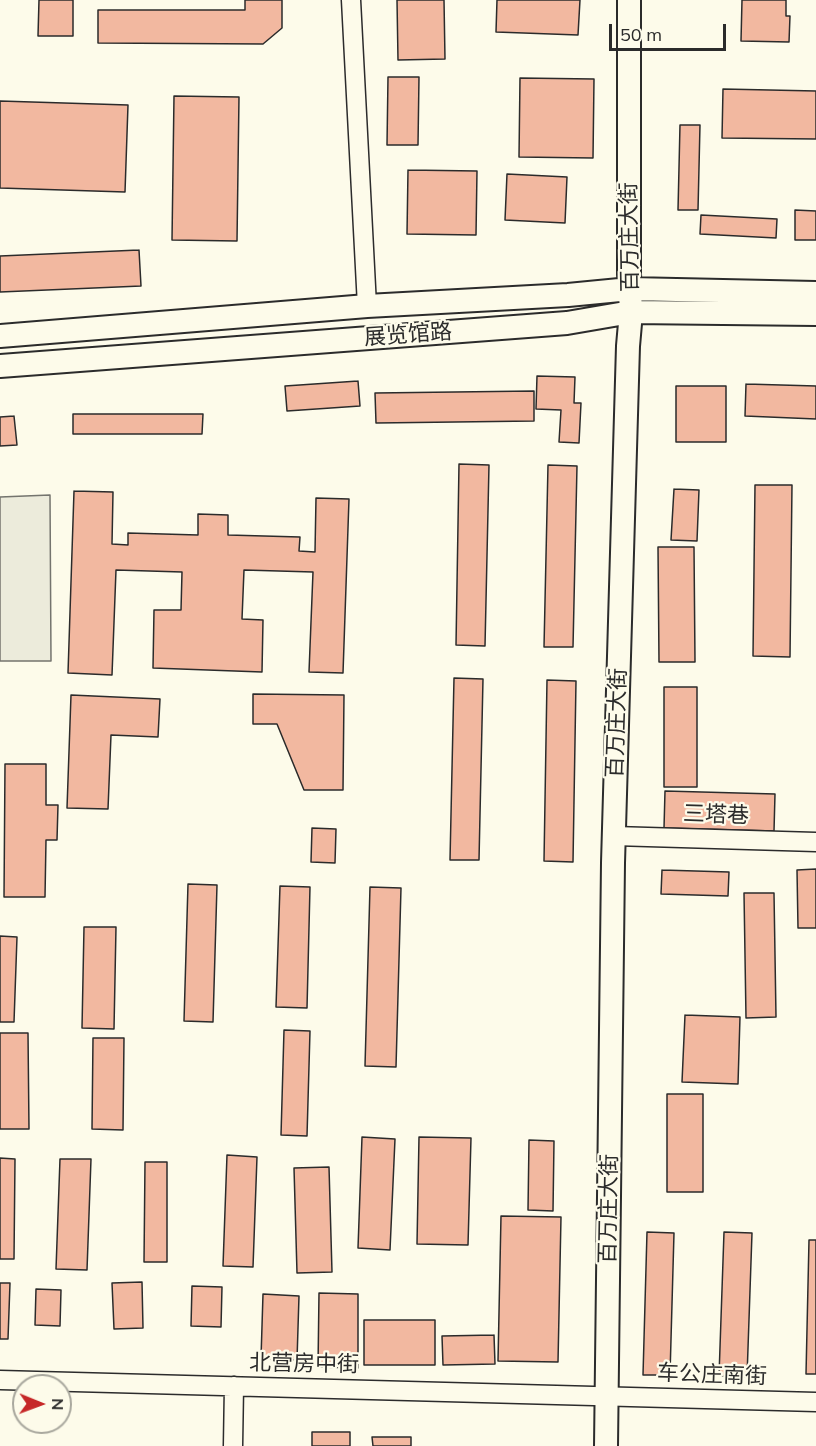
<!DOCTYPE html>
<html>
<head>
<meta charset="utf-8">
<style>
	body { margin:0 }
	#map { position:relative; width:816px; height:1446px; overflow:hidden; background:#fdfbea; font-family:Mulish,sans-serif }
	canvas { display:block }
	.north { position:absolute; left:12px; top:1374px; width:60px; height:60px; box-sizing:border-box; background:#fdfbea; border:2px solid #a9a89e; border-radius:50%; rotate:91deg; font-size:16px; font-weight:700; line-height:24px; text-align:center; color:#2b2b2b }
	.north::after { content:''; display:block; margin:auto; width:21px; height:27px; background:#c62828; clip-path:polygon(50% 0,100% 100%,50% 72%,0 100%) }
	.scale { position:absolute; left:609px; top:24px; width:117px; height:27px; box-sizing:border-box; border:3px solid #2b2b2b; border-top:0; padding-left:8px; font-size:18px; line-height:21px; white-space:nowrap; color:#2b2b2b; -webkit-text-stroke:4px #fdfbea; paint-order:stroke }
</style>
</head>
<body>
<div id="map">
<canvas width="816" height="1446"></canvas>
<div class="north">N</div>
<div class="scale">50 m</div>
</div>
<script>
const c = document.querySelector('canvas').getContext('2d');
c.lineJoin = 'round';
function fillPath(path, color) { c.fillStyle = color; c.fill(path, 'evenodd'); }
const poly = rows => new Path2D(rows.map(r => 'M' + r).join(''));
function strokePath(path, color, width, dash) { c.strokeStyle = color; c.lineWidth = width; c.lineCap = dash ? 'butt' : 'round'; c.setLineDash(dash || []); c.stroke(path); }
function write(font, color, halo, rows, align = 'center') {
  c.font = font + ' Mulish,"Noto Sans SC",sans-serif'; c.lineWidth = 4.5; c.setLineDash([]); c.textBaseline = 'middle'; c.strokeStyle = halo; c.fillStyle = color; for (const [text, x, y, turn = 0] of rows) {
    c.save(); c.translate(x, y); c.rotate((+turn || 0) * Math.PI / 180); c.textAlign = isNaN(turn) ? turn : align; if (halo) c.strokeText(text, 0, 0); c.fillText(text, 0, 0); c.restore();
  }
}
const green = poly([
	[50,495,51,661,0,661,0,497,50,495]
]);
const building = poly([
	[39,0,73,0,73,36,38,36,39,0],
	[245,0,282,0,282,28,263,44,98,43,98,10,245,10,245,0],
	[397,0,444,0,445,59,398,60,397,0],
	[497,0,580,0,578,35,496,32,497,0],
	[742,0,786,0,786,16,790,16,789,42,741,41,742,0],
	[388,77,419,77,418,145,387,145,388,77],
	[520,78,594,79,593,158,519,157,520,78],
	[723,89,816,91,816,139,722,138,723,89],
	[174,96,239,97,237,241,172,240,174,96],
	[0,101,128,105,125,192,0,188,0,101],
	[680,125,700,125,698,210,678,210,680,125],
	[408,170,477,171,476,235,407,234,408,170],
	[507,174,567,177,565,223,505,220,507,174],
	[795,210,816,211,816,240,795,240,795,210],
	[701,215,777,219,776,238,700,234,701,215],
	[139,250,141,286,0,292,0,256,139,250],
	[537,376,575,377,574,403,581,403,579,443,559,442,561,410,536,409,537,376],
	[358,381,360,406,287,411,285,386,358,381],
	[746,384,816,386,816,419,745,416,746,384],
	[676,386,726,386,726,442,676,442,676,386],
	[534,391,534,421,376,423,375,393,534,391],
	[73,414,203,414,202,434,73,434,73,414],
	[14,416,17,445,0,446,0,417,14,416],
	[459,464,489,465,485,646,456,645,459,464],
	[548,465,577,466,573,647,544,647,548,465],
	[755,485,792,485,790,657,753,656,755,485],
	[674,489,699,490,697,541,671,540,674,489],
	[74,491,113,492,112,544,128,545,128,533,198,535,198,514,228,515,228,535,300,537,299,551,315,552,316,498,349,499,343,673,309,672,313,572,244,570,242,619,263,620,262,672,153,668,154,610,181,610,182,572,116,570,112,675,68,673,74,491],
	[658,547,694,547,695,662,659,662,658,547],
	[454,678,483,679,479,860,450,860,454,678],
	[547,680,576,681,573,862,544,861,547,680],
	[664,687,697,687,697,787,664,787,664,687],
	[253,694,344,695,343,790,304,790,277,724,253,724,253,694],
	[71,695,160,699,158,737,111,735,108,809,67,808,71,695],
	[5,764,46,764,46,805,58,805,57,840,46,840,45,897,4,897,5,764],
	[665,791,775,794,774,831,664,828,665,791],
	[312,828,336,829,335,863,311,862,312,828],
	[816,869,816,928,798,928,797,870,816,869],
	[662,870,729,872,728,896,661,894,662,870],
	[188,884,217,885,213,1022,184,1021,188,884],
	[280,886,310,887,307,1008,276,1007,280,886],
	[370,887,401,888,396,1067,365,1066,370,887],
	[744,893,774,893,776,1017,746,1018,744,893],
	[84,927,116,927,114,1029,82,1028,84,927],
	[0,936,17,937,14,1022,0,1022,0,936],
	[685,1015,740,1017,738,1084,682,1082,685,1015],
	[284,1030,310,1031,307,1136,281,1135,284,1030],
	[0,1033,28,1033,29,1129,0,1129,0,1033],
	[93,1038,124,1038,123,1130,92,1129,93,1038],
	[667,1094,703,1094,703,1192,667,1192,667,1094],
	[362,1137,395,1139,390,1250,358,1248,362,1137],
	[419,1137,471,1138,468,1245,417,1244,419,1137],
	[529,1140,554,1141,553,1211,528,1210,529,1140],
	[227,1155,257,1157,253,1267,223,1266,227,1155],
	[0,1158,15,1159,14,1259,0,1259,0,1158],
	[60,1159,91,1159,87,1270,56,1269,60,1159],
	[145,1162,167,1162,167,1262,144,1262,145,1162],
	[329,1167,332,1272,297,1273,294,1168,329,1167],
	[501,1216,561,1217,558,1362,498,1361,501,1216],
	[647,1232,674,1233,670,1375,643,1375,647,1232],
	[724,1232,752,1233,747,1377,719,1376,724,1232],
	[809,1240,816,1240,816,1374,806,1374,809,1240],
	[142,1282,143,1328,114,1329,112,1283,142,1282],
	[0,1283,10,1283,8,1339,0,1339,0,1283],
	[192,1286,222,1287,221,1327,191,1326,192,1286],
	[36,1289,61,1290,60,1326,35,1325,36,1289],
	[319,1293,358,1294,358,1368,318,1367,319,1293],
	[263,1294,299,1296,297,1360,261,1358,263,1294],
	[364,1320,435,1320,435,1365,364,1365,364,1320],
	[494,1335,495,1364,443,1365,442,1336,494,1335],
	[312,1432,350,1432,350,1446,312,1446,312,1432],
	[372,1437,411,1437,411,1446,373,1446,372,1437]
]);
const minor = poly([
	[351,0,367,306],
	[614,836,816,842],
	[0,1380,816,1402],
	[233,1446,234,1386]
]);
const major = poly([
	[0,336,367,306,568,295,630,289,816,293],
	[0,366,567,323,631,312,816,314],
	[606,1446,613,863,628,346,631,312,629,274,629,0]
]);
const streetNames = [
	["百万庄大街",630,237,-91],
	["展览馆路",408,335,-4],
	["百万庄大街",617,723,-88],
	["三塔巷",716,815,2],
	["百万庄大街",609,1209,-89],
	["北营房中街",304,1364,1],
	["车公庄南街",712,1375,2]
];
fillPath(green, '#ecebdb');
strokePath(green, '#74746e', 1.5);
fillPath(building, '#f2b8a0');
strokePath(building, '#2b2b2b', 1.5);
strokePath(minor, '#2b2b2b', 21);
strokePath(major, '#2b2b2b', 26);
strokePath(minor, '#fdfbea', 18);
strokePath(major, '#fdfbea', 22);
write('22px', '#2b2b2b', '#fdfbea', streetNames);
</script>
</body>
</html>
